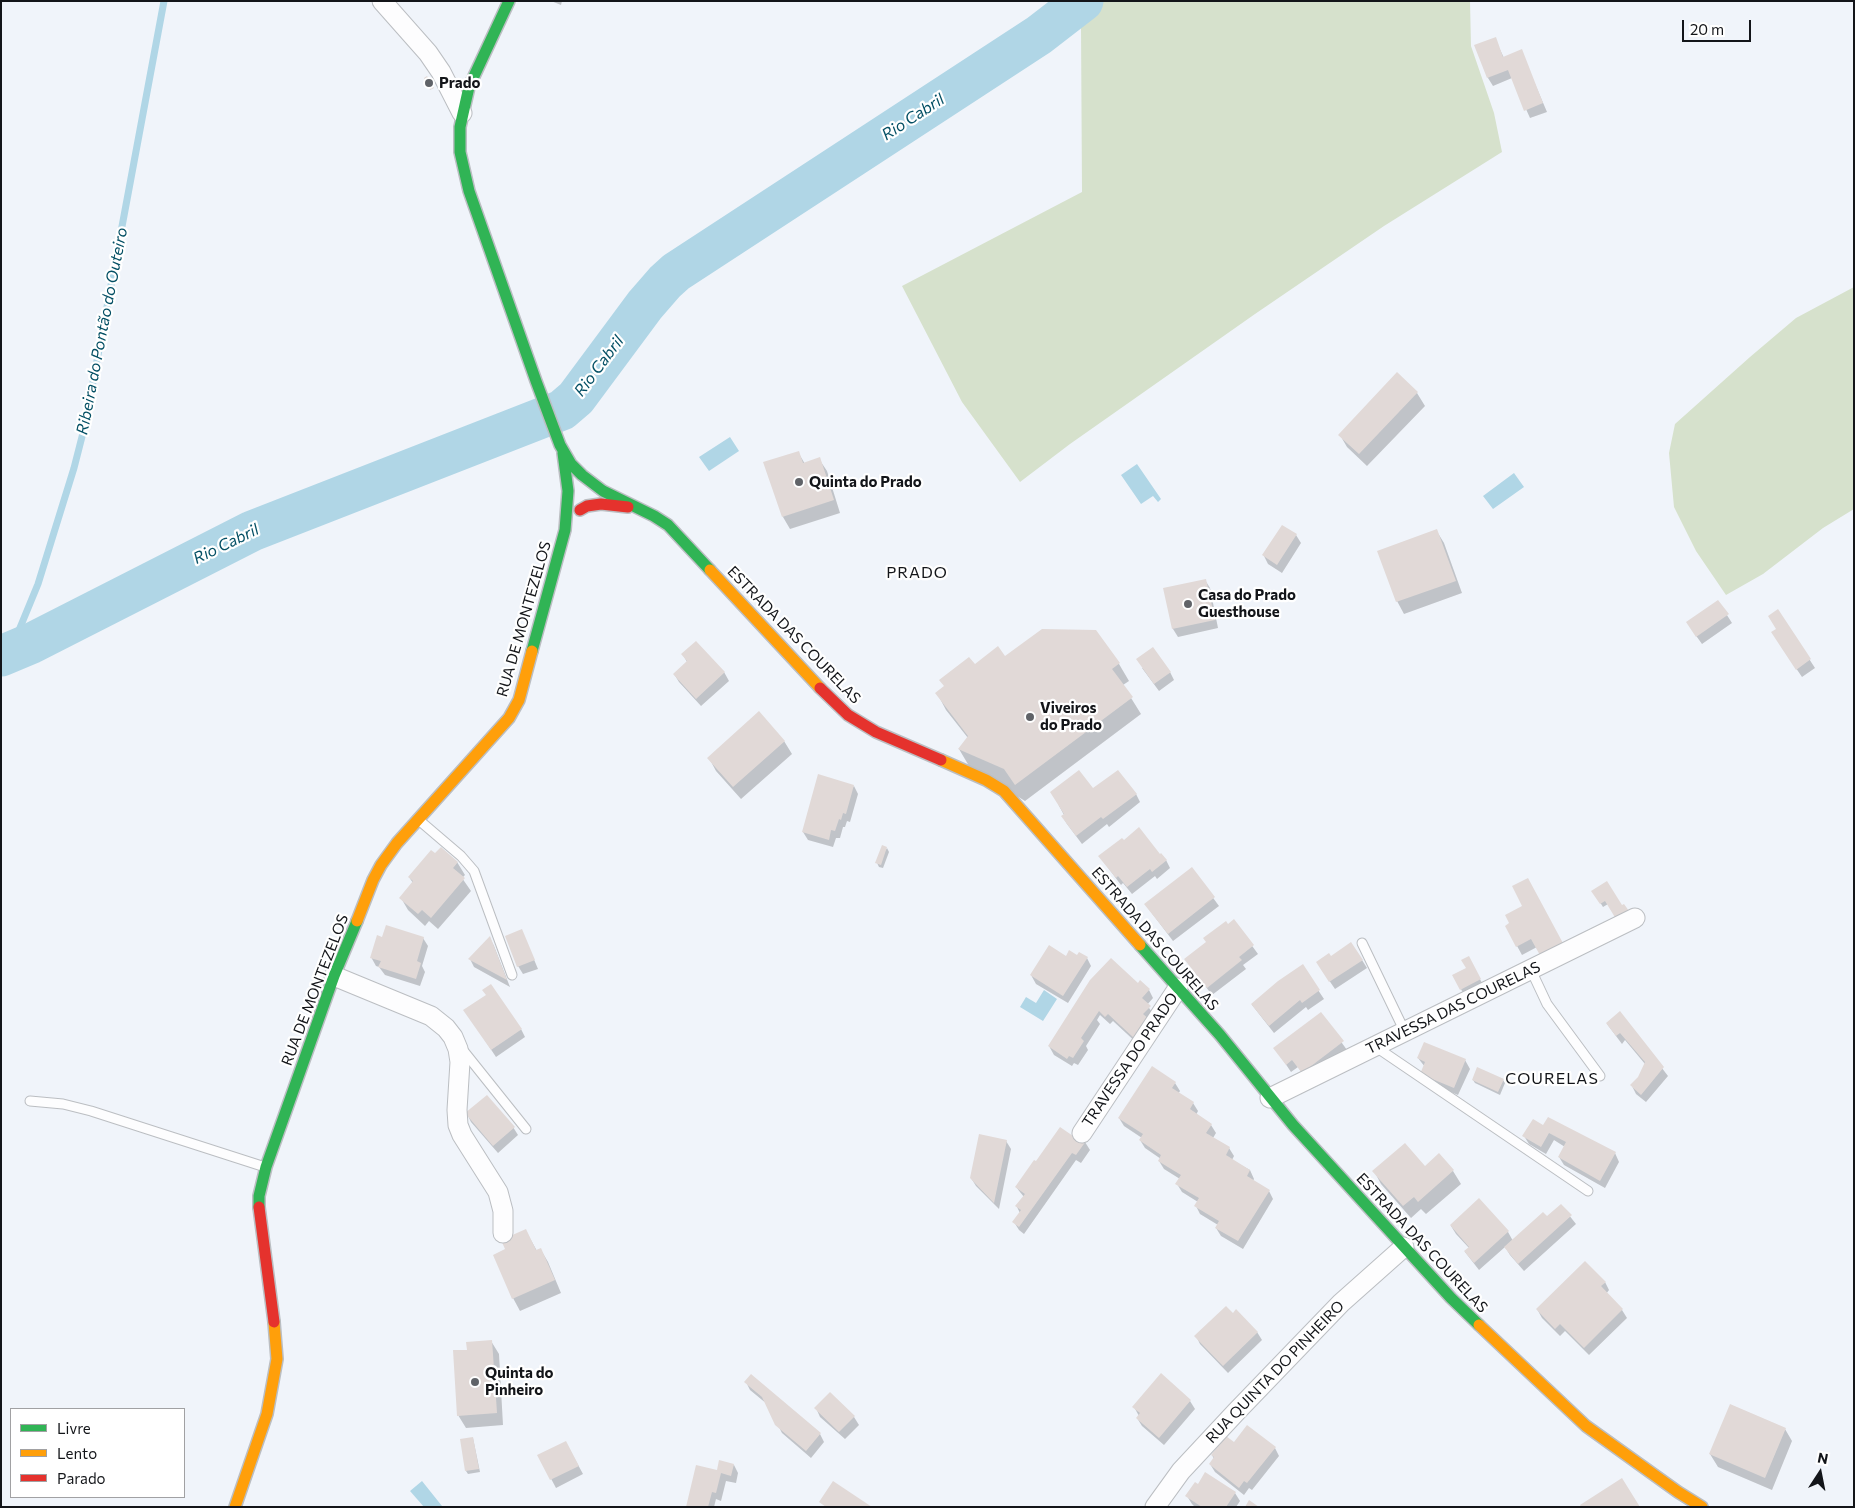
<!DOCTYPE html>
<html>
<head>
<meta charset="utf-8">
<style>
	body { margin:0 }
	#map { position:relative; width:1855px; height:1508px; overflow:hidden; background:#f0f4fa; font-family:Commissioner,sans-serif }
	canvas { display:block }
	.frame { position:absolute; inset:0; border:2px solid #131519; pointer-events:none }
	.legend { position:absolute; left:10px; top:1408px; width:175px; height:90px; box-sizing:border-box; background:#fff; border:1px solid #a1a1a3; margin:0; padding:6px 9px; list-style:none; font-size:15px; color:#131519 }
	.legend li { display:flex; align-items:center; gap:10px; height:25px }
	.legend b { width:25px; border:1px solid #a1a1a3 }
	.north { position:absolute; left:1795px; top:1448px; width:50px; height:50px; -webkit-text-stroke:4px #fff; paint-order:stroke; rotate:11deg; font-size:14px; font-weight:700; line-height:20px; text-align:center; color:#131519 }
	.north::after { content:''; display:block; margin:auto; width:18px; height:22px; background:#131519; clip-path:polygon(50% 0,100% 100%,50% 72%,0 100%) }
	.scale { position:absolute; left:1682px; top:20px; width:69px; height:22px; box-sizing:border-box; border:2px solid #131519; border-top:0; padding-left:6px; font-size:15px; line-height:18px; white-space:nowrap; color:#131519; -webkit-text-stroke:4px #fff; paint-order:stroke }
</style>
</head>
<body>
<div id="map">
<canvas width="1855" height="1508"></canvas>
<div class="frame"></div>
<ul class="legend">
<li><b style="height:6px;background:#30b455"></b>Livre</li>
<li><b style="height:6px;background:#ff9f0a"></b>Lento</li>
<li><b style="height:6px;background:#e5322d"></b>Parado</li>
</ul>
<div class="north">N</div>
<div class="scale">20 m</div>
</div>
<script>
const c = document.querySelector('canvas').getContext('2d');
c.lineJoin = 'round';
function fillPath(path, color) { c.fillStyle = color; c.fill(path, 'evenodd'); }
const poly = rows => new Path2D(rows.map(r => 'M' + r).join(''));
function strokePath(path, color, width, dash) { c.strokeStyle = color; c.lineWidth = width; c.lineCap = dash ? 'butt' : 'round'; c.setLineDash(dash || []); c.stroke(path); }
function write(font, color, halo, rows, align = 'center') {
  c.font = font + ' Commissioner,sans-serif'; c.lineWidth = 4.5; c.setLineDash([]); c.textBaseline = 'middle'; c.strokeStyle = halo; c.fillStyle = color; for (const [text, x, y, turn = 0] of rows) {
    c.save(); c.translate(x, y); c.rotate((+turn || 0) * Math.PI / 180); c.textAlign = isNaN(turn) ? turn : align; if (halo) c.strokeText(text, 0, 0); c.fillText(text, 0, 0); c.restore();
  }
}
const green = poly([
	[1094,1,1470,1,1471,46,1494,113,1502,152,1384,226,1255,314,1070,444,1020,482,962,402,902,286,1082,192,1081,27],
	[1854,287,1854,509,1823,528,1763,574,1726,595,1696,551,1674,507,1669,453,1675,424,1750,357,1796,318]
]);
const water = poly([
	[730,437,739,451,709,471,699,457],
	[1137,464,1161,499,1158,502,1153,496,1141,504,1121,475],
	[1514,473,1524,487,1493,509,1483,496],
	[1044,990,1057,999,1043,1021,1020,1007,1026,997,1036,1003],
	[422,1481,442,1506,441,1507,424,1507,410,1491]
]);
const shadow = poly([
	[551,1,562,1,561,5],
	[1495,39,1504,58,1521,51,1547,112,1530,118,1512,78,1493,86,1488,78],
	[1397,374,1417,393,1425,406,1367,466,1347,447,1340,435],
	[798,452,805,464,819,459,827,471,840,513,790,529,783,517],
	[1436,530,1444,543,1462,593,1404,614,1397,601],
	[1296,535,1301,543,1282,573,1268,564,1264,556],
	[1205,580,1210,588,1218,628,1178,637,1173,629,1164,589],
	[1718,601,1732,623,1702,644,1692,630],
	[1778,611,1815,668,1802,677,1777,640],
	[1095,631,1119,664,1129,681,1123,685,1141,714,1025,801,969,766,959,749,968,738,946,710,937,693,974,666],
	[683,655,724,672,729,681,701,706,679,682,674,674,687,662],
	[1142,668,1170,672,1174,680,1159,691],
	[784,741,792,754,741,799,716,771,709,758],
	[854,786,858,794,850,822,847,821,845,827,843,827,840,838,836,838,833,847,808,840,803,832],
	[1093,790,1136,794,1140,802,1109,827,1107,824,1082,844,1067,824,1062,816,1064,815,1058,804],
	[887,848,889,852,883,868,879,867,877,863],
	[1160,856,1166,860,1170,868,1157,879,1155,876,1132,894,1123,883,1121,885,1100,857],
	[457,862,465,875,462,878,471,891,438,929,429,921,425,926,408,910,401,898,413,883,409,877],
	[1192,869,1219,906,1173,941,1151,912],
	[1527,880,1537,947,1522,955,1506,926,1511,924,1524,906],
	[1606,883,1608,904,1603,907,1593,891],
	[1234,921,1258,954,1243,965,1246,969,1212,995,1191,967],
	[522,931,538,969,523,974,518,966],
	[383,938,423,938,428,946,422,966,425,972,420,986,385,975,379,967,376,966,371,957],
	[490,938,494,946,510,987,474,967,470,959],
	[1331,957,1362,960,1367,968,1335,989,1322,970],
	[1066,958,1087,958,1091,966,1068,1003,1036,984,1031,975],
	[1469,958,1482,983,1463,993,1454,975,1467,969],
	[1302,966,1324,999,1308,1010,1306,1007,1274,1033,1252,1005],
	[1138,985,1149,990,1153,998,1147,1005,1154,1015,1139,1045,1113,1021,1110,1024,1100,1015,1097,1020,1100,1024,1086,1046,1088,1050,1078,1065,1074,1063,1072,1066,1054,1055,1049,1046,1077,1005],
	[1620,1013,1668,1076,1646,1102,1636,1094,1632,1086,1639,1078,1645,1064,1625,1040,1622,1044,1607,1024],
	[1321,1014,1347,1050,1307,1080,1298,1067,1291,1072,1275,1048],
	[470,1018,521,1029,525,1037,496,1057],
	[1418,1058,1465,1060,1470,1069,1458,1095,1426,1082,1425,1067],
	[1473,1080,1503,1080,1505,1083,1500,1095,1475,1083],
	[1175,1083,1180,1091,1178,1094,1193,1103,1198,1111,1196,1115,1211,1125,1216,1133,1213,1138,1229,1148,1234,1156,1232,1160,1250,1170,1254,1179,1253,1181,1269,1191,1273,1199,1243,1249,1221,1236,1216,1228,1218,1225,1200,1214,1196,1206,1198,1202,1182,1192,1177,1184,1180,1179,1164,1169,1159,1161,1161,1159,1145,1148,1140,1140,1142,1138,1124,1126,1119,1118],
	[467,1114,513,1127,518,1135,498,1153,471,1122],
	[1544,1126,1615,1153,1619,1162,1605,1188,1564,1165,1559,1157,1565,1147,1554,1140,1546,1154,1529,1144,1524,1136],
	[1006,1141,1011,1149,999,1209,976,1186,971,1178],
	[1085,1142,1090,1150,1081,1163,1076,1160,1024,1234,1019,1230,1014,1222,1020,1213,1017,1207,1024,1197,1016,1187,1036,1162],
	[1439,1155,1453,1171,1461,1184,1426,1214,1421,1209,1411,1218,1381,1184,1374,1171,1424,1168],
	[1479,1200,1508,1232,1513,1241,1547,1218,1561,1205,1576,1224,1524,1271,1510,1255,1505,1247,1479,1270,1465,1252,1469,1248,1456,1234,1451,1226],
	[526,1231,537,1251,541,1250,548,1262,561,1293,520,1311,513,1298,507,1250],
	[1605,1282,1609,1290,1606,1294,1622,1310,1627,1318,1589,1355,1565,1331,1560,1336,1542,1318,1537,1309],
	[1257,1332,1262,1340,1228,1373,1200,1344,1196,1336],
	[491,1341,499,1354,503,1425,466,1428,458,1415,468,1351],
	[746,1382,820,1434,824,1442,811,1458,782,1433,767,1404,750,1390],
	[830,1394,854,1417,859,1425,845,1439,820,1417,816,1408],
	[1190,1401,1195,1409,1164,1445,1142,1426,1137,1418,1139,1416,1134,1407],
	[1785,1429,1792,1441,1772,1490,1718,1467,1710,1454],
	[473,1438,480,1472,468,1474,466,1471],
	[1234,1443,1275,1448,1279,1456,1252,1490,1249,1488,1244,1495,1215,1472,1210,1464,1214,1459,1212,1455],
	[570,1450,583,1474,556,1488,539,1456],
	[734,1465,738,1473,736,1483,726,1481,721,1501,716,1499,714,1507,687,1507,717,1471],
	[1235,1493,1240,1501,1236,1507,1195,1507,1192,1504,1187,1496]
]);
const stream = poly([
	[10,652,38,584,74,468,85,425,164,1]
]);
const river = poly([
	[1,656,32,643,252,531,562,410,576,398,645,305,665,282,676,272,1039,35,1083,1]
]);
const building = poly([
	[1496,37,1503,57,1522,49,1543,103,1524,111,1508,70,1487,78,1474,45],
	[427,76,434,88,430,90,424,78],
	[1397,372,1418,392,1359,454,1338,435],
	[799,451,803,463,820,457,834,500,782,517,763,462],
	[1282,525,1297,534,1277,565,1262,555],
	[1437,529,1456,581,1396,602,1377,551],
	[1206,579,1215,620,1172,629,1163,588],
	[1718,600,1729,614,1696,637,1686,622],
	[1778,609,1811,659,1796,670,1771,632,1776,629,1768,616],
	[1042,629,1096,630,1120,663,1112,669,1133,697,1015,785,1004,769,958,749,968,736,935,693,944,686,939,680,969,657,975,664,998,646,1005,656],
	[696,641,725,672,696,699,673,674,687,661,681,654],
	[1153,647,1171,672,1154,684,1136,659],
	[759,711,785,741,733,787,707,758],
	[1079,770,1093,788,1118,770,1137,794,1103,819,1101,817,1076,836,1061,816,1064,814,1050,792],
	[818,774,854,785,846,814,843,813,841,820,839,819,835,831,831,830,829,840,802,832],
	[1139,827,1160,854,1161,853,1167,860,1152,872,1150,869,1127,887,1118,876,1116,878,1098,856,1122,838,1124,840],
	[882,845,887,847,881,865,875,863],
	[441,847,458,862,453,868,465,878,431,918,422,910,418,914,399,898,413,881,408,877,431,850,435,853],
	[1192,867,1215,897,1168,934,1144,904],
	[1528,878,1564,945,1541,957,1531,939,1516,947,1505,926,1509,923,1505,915,1522,906,1512,886],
	[1607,881,1622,905,1624,904,1629,911,1616,919,1605,901,1600,904,1591,891],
	[1234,919,1254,945,1239,957,1242,960,1207,988,1184,959,1206,942,1203,938,1226,921,1228,924],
	[386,925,424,937,417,961,421,963,416,979,378,967,381,961,370,958,377,935,382,937],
	[522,929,535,960,517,967,505,936],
	[490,936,507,980,468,959],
	[1351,942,1363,960,1329,982,1316,962,1329,953,1331,956],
	[1049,945,1066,956,1069,950,1077,955,1079,952,1088,957,1063,996,1030,975],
	[1469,956,1481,979,1460,990,1452,975,1466,968,1461,960],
	[1111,958,1138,983,1140,980,1150,989,1142,998,1151,1006,1143,1014,1150,1020,1134,1038,1108,1014,1105,1017,1099,1011,1081,1038,1084,1041,1073,1058,1069,1056,1067,1059,1048,1046,1090,980],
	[1303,964,1320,990,1302,1003,1300,1000,1269,1026,1251,1004,1278,981],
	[491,984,522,1029,491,1050,463,1010,486,995,482,990],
	[1620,1011,1664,1067,1641,1095,1630,1085,1638,1077,1645,1062,1620,1033,1616,1036,1606,1023],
	[1321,1012,1344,1041,1302,1073,1292,1060,1286,1065,1273,1048],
	[1424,1042,1466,1059,1454,1088,1420,1074,1425,1062,1417,1058],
	[1152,1066,1176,1082,1172,1088,1194,1102,1190,1109,1212,1124,1206,1133,1230,1147,1226,1155,1250,1170,1247,1176,1270,1190,1238,1241,1215,1228,1219,1221,1194,1206,1199,1198,1175,1184,1181,1175,1158,1161,1161,1155,1139,1140,1143,1134,1118,1118],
	[1477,1067,1504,1079,1498,1092,1472,1080],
	[487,1095,515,1127,493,1146,465,1113],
	[1548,1117,1616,1152,1600,1181,1558,1157,1566,1142,1549,1133,1541,1147,1522,1136,1533,1119,1543,1125],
	[1060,1127,1076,1138,1086,1141,1076,1155,1072,1153,1019,1227,1012,1222,1021,1210,1015,1206,1025,1194,1015,1187,1034,1160,1036,1161],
	[979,1134,1007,1140,994,1203,970,1178],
	[1405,1143,1425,1166,1439,1153,1454,1170,1418,1202,1414,1197,1403,1206,1372,1171],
	[1479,1198,1509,1231,1474,1263,1464,1251,1469,1247,1450,1225],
	[1561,1204,1572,1215,1518,1264,1504,1247,1543,1212,1547,1216],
	[526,1229,536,1250,541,1248,555,1280,512,1299,493,1255,505,1249,501,1240],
	[1585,1261,1606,1282,1601,1286,1623,1309,1584,1348,1560,1324,1555,1329,1536,1309],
	[1226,1306,1233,1313,1236,1309,1258,1332,1223,1366,1194,1336],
	[492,1340,497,1413,457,1416,453,1350,467,1350,466,1342],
	[1161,1373,1191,1400,1159,1438,1136,1418,1140,1413,1132,1407],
	[751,1374,821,1433,806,1451,775,1425,762,1397,744,1382],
	[830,1392,855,1416,839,1432,814,1408],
	[1730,1404,1786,1428,1765,1478,1709,1454],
	[1247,1425,1276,1447,1247,1483,1244,1481,1239,1488,1209,1464,1214,1457,1211,1455,1226,1436,1234,1442],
	[473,1437,479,1469,465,1471,460,1439],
	[566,1441,579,1466,550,1480,537,1455],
	[719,1460,734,1464,731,1476,721,1473,716,1493,712,1492,708,1507,686,1507,696,1465,717,1470],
	[1205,1472,1236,1492,1226,1507,1202,1507,1185,1496,1195,1482,1198,1484],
	[1622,1478,1640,1507,1581,1507,1580,1505],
	[833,1481,872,1507,826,1507,819,1502],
	[1249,1500,1259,1507,1245,1507]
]);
const lane = poly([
	[420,821,461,856,474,871,512,975],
	[1362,943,1405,1032],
	[1531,970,1547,1004,1600,1076],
	[1376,1047,1588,1191],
	[462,1049,526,1129],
	[30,1101,63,1104,91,1111,265,1167]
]);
const street = poly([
	[382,1,428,53,441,72,462,113],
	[334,976,431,1016,446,1028,453,1037,458,1049,460,1062,457,1110,458,1125,462,1135,498,1192,503,1211,503,1233],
	[1270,1098,1635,918],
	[1082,1133,1178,988],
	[1155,1507,1181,1471,1236,1412,1341,1303,1404,1247]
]);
const fast = poly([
	[509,1,469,87,460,127,460,152,469,191,536,381,560,445,571,464,582,475,603,491,654,516,668,525,710,570],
	[532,651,565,530,568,491,563,453],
	[1140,945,1220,1035,1293,1125,1451,1298,1479,1325],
	[259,1207,259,1196,266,1167,334,976,357,921]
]);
const slow = poly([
	[710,570,820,688],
	[941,760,986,780,1004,791,1140,945],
	[357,921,373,880,381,865,397,843,509,718,519,700,532,651],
	[1479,1325,1586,1426,1678,1492,1702,1507],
	[235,1507,267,1414,277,1359,274,1322]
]);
const jam = poly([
	[580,510,587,506,601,504,628,507],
	[820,688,848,715,876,732,941,760],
	[259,1207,274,1322]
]);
const markers = [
	[429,83,5,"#606368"],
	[799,482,5,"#606368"],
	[1188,604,5,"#606368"],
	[1030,717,5,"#606368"],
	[475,1382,5,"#606368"]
];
const poiNames = [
	["Prado",439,83],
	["Quinta do Prado",809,482],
	["Casa do Prado",1198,595],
	["Guesthouse",1198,612],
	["Viveiros",1040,708],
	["do Prado",1040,725],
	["Quinta do",485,1373],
	["Pinheiro",485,1390]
];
const streetNames = [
	["RUA DE MONTEZELOS",524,619,-74],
	["ESTRADA DAS COURELAS",794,635,46],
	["ESTRADA DAS COURELAS",1155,939,49],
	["RUA DE MONTEZELOS",315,990,-69],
	["TRAVESSA DAS COURELAS",1453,1008,-26],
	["TRAVESSA DO PRADO",1130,1060,-56],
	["ESTRADA DAS COURELAS",1422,1243,47],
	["RUA QUINTA DO PINHEIRO",1275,1372,-46]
];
const waterNames = [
	["Rio Cabril",913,117,-33],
	["Ribeira do Pontão do Outeiro",102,331,-79],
	["Rio Cabril",599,366,-53],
	["Rio Cabril",226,544,-26]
];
const neighbourhoodNames = [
	["PRADO",917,573],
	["COURELAS",1552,1079]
];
fillPath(green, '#d6e1cc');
fillPath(water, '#b0d6e6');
fillPath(shadow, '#0003');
strokePath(stream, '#b0d6e6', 7);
strokePath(river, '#b0d6e6', 41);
fillPath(building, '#e1d9d7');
strokePath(lane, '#bbbec2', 11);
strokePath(street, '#bbbec2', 21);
strokePath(fast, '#bbbec2', 14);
strokePath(slow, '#bbbec2', 14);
strokePath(jam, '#bbbec2', 14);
strokePath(lane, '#fdfdfe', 9);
strokePath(street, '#fdfdfe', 19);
strokePath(fast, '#30b455', 11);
strokePath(slow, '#ff9f0a', 11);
strokePath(jam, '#e5322d', 11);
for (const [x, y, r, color] of markers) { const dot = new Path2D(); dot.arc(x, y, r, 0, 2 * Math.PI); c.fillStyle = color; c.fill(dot); strokePath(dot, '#fff', 2); }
write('bold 15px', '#131519', '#fff', poiNames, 'left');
write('15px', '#131519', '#fff', streetNames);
write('italic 16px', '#034f64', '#fff', waterNames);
c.letterSpacing = '1px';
write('16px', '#131519', '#fff', neighbourhoodNames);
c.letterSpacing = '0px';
</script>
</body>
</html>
